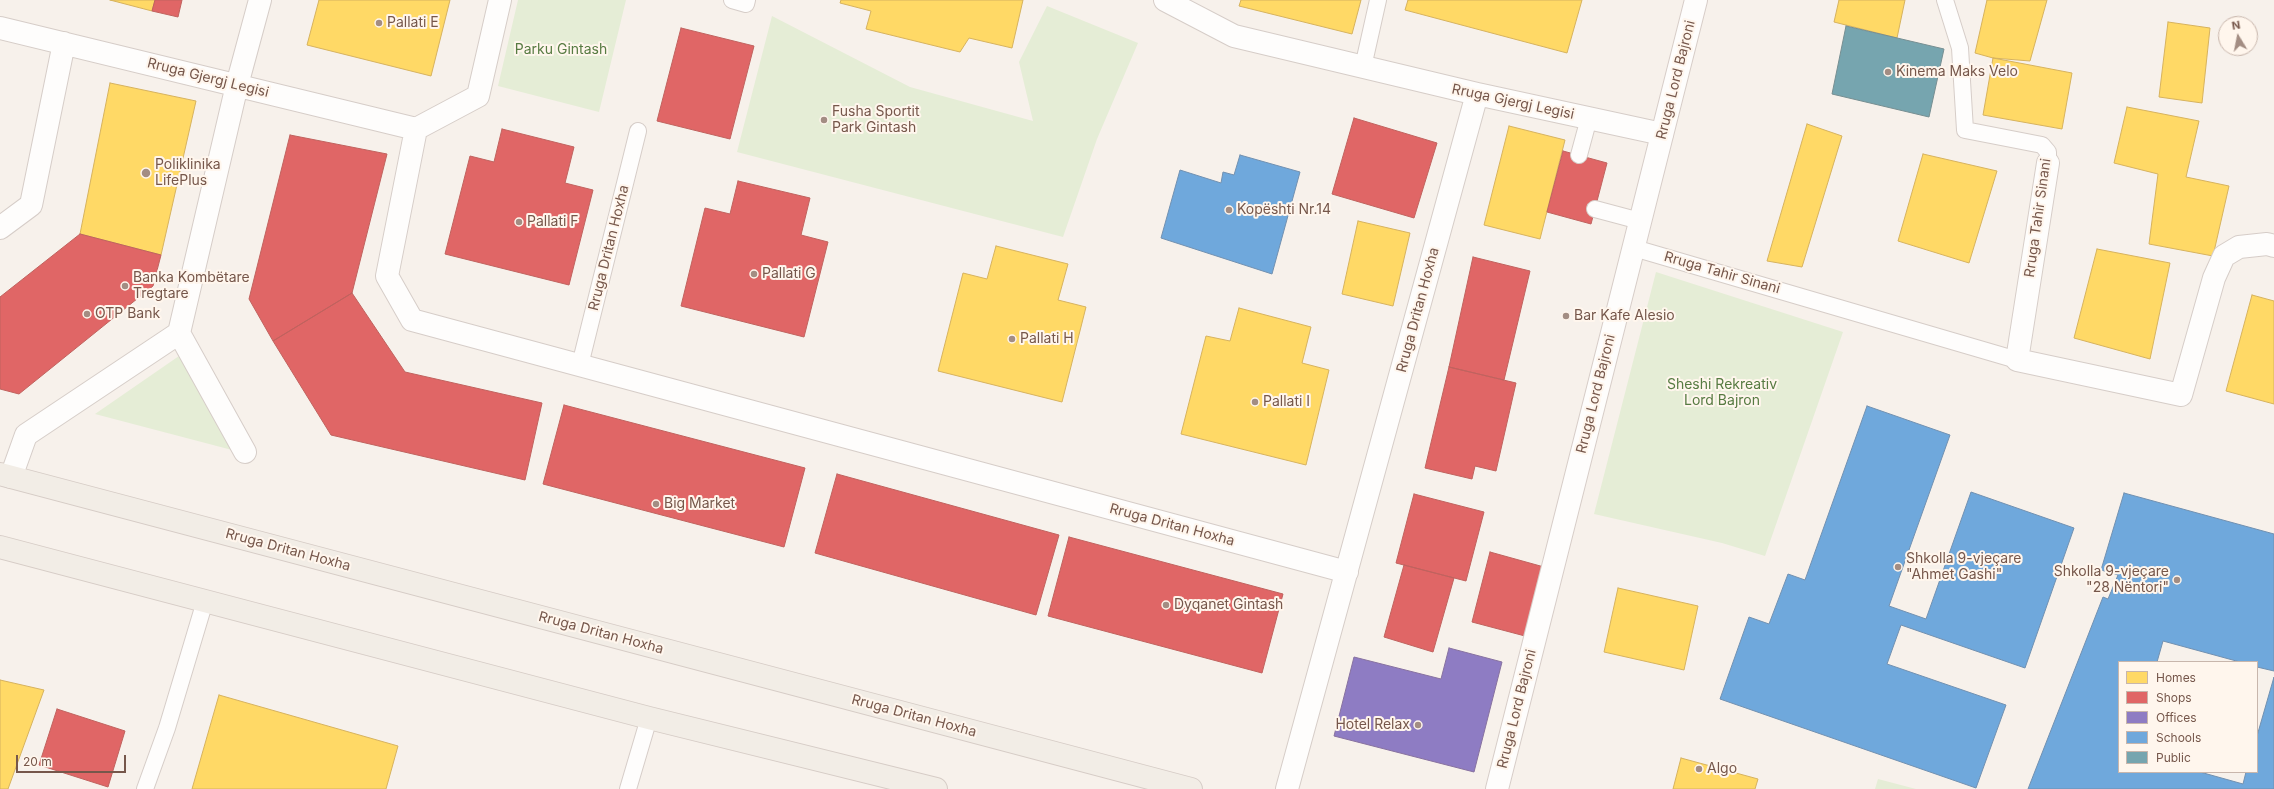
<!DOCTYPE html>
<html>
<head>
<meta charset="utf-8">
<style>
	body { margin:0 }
	#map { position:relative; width:2274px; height:789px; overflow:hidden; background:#f7f1eb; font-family:Inter,sans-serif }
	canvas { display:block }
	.legend { position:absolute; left:2118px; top:661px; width:140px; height:112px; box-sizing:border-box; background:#fff6ed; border:1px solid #c8b6ac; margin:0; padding:5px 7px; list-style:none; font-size:12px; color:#76574b }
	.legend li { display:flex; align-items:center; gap:8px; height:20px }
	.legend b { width:20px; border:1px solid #c8b6ac }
	.north { position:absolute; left:2218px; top:16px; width:40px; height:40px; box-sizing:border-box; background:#fff6ed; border:1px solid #c8b6ac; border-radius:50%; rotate:350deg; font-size:11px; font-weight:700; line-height:16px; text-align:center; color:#76574b }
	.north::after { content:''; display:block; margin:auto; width:14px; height:18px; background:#a38d83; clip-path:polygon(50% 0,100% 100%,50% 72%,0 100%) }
	.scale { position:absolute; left:16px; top:755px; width:110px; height:18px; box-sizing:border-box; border:2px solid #76574b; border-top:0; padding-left:5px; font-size:12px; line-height:14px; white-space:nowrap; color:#76574b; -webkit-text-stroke:3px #fff6ed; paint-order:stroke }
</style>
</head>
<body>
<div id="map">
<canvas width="2274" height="789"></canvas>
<ul class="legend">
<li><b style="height:11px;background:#ffd966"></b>Homes</li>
<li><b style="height:11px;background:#e06666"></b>Shops</li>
<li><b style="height:11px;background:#8e7cc3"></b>Offices</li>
<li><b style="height:11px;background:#6fa8dc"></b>Schools</li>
<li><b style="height:11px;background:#76a5af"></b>Public</li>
</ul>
<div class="north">N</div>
<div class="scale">20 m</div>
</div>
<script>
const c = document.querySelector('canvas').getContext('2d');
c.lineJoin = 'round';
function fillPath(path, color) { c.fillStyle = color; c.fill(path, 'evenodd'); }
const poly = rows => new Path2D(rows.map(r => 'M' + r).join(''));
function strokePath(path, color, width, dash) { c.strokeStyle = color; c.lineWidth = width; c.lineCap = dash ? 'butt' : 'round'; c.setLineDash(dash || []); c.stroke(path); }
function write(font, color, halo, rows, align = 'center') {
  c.font = font + ' Inter,sans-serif'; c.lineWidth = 4; c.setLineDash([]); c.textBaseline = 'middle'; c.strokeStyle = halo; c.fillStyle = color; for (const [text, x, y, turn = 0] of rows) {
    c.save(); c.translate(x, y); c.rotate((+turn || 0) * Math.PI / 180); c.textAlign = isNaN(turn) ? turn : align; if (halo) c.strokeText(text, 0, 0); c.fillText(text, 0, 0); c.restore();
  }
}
const green = poly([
	[518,0,626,0,599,112,498,86],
	[1047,6,1138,43,1097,139,1063,237,737,152,772,16,910,87,1033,121,1019,62],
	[1656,272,1843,332,1765,556,1722,543,1594,514],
	[179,356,232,450,95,414],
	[1878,779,1916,789,1875,789]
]);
const homes = poly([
	[110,0,155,0,152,11,110,0],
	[319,0,450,0,431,76,307,45,319,0],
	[841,0,1023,0,1012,48,969,38,960,52,866,29,871,11,840,3,841,0],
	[1241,0,1361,0,1352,34,1239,6,1241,0],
	[1408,0,1582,0,1567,53,1405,10,1408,0],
	[1839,0,1905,0,1897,38,1834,22,1839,0],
	[1987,0,2047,0,2030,61,1993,58,1975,53,1987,0],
	[2168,22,2210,28,2202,103,2159,97,2168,22],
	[1993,58,2072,73,2062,129,1983,115,1993,58],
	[110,83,196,101,161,255,80,234,110,83],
	[2127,107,2199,121,2186,177,2229,186,2213,256,2149,244,2158,174,2114,163,2127,107],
	[1807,124,1842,136,1802,267,1767,261,1807,124],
	[1509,126,1565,140,1540,239,1484,225,1509,126],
	[1923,154,1997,171,1969,263,1898,241,1923,154],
	[1358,221,1410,233,1393,306,1342,294,1358,221],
	[996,246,1068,264,1058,300,1086,307,1062,402,938,371,963,273,987,279,996,246],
	[2097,249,2170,263,2150,359,2074,338,2097,249],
	[2252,295,2274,301,2274,404,2226,391,2252,295],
	[1239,308,1311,327,1302,363,1329,370,1306,465,1181,434,1206,336,1230,341,1239,308],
	[1618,588,1698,606,1684,670,1604,652,1618,588],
	[0,680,44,690,8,789,0,789,0,680],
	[219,695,398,746,386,789,192,789,219,695],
	[1681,758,1758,779,1755,789,1673,789,1681,758]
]);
const shops = poly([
	[155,0,182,0,178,17,152,11,155,0],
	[681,28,754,46,730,139,657,121,681,28],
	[1354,118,1437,143,1414,218,1332,194,1354,118],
	[502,129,574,147,565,183,593,190,569,285,445,254,470,156,494,162,502,129],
	[290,135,387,154,352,293,273,341,249,299,290,135],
	[1563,151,1607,163,1591,224,1547,212,1563,151],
	[738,181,810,198,801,235,828,242,804,337,681,306,705,208,730,214,738,181],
	[80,234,161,255,153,286,19,394,0,389,0,297,80,234],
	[1473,257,1530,271,1504,380,1449,367,1473,257],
	[352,293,405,372,542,403,525,480,331,435,273,341,352,293],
	[1449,367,1516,383,1496,471,1475,466,1472,479,1425,468,1449,367],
	[564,405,805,468,784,547,543,484,564,405],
	[837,474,1059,535,1036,615,815,553,837,474],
	[1414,494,1484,512,1466,581,1396,563,1414,494],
	[1069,537,1283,594,1262,673,1048,616,1069,537],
	[1490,552,1544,567,1525,636,1472,622,1490,552],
	[1404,565,1454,578,1433,652,1384,637,1404,565],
	[57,709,125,731,108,787,39,765,57,709]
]);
const offices = poly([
	[1449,648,1502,662,1474,772,1334,736,1354,657,1441,679,1449,648]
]);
const schools = poly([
	[1240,155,1300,172,1272,274,1161,238,1180,170,1221,183,1223,172,1234,175,1240,155],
	[1867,406,1950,435,1889,606,1926,619,1971,492,2074,528,2025,668,1901,625,1887,664,2006,705,1976,788,1720,699,1749,617,1769,624,1788,574,1805,580,1867,406],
	[2124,493,2274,534,2274,671,2257,667,2257,662,2240,662,2163,641,2157,662,2119,662,2119,772,2200,772,2243,784,2246,772,2257,772,2257,736,2274,677,2274,789,2028,789,2103,597,2108,599,2118,575,2101,570,2124,493]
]);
const public = poly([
	[1846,26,1944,49,1929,117,1832,94,1846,26]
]);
const lane = poly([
	[732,0,746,4,747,0],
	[1945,0,1960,48,1965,130,2042,145,2048,152,2048,163],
	[1363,67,1378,0],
	[1579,155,1589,118],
	[1595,209,1640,221],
	[1634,248,2017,360],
	[580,365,638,131],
	[145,789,167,728,205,601],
	[628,789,649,718]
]);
const street = poly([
	[1165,0,1234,36,1477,94,1662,134],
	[0,28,416,129,478,96,500,0],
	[416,129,387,276,412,320,1347,572],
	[2048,163,2017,360,2181,395,2214,278,2224,256,2239,247,2267,244,2274,246],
	[0,228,31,205,64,43],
	[179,333,237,85,260,0],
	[179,333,245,452],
	[11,477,26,435,179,333],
	[1287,789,1477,94]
]);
const secondary = poly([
	[1497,789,1696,0]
]);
const primary = poly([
	[0,474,1191,789],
	[0,547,649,718,936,789]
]);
const markers = [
	[379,23,4,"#a38d83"],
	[1888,72,4,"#a38d83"],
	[824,120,4,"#a38d83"],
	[146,173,5,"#a38d83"],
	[1229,210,4,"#a38d83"],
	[519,222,4,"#a38d83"],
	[754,274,4,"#a38d83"],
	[125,286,4,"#a38d83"],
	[87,314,4,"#a38d83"],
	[1566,316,4,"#a38d83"],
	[1012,339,4,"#a38d83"],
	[1255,402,4,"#a38d83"],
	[656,504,4,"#a38d83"],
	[1898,567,4,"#a38d83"],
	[2177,580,4,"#a38d83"],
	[1166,605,4,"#a38d83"],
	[1418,725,4,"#a38d83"],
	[1699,769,4,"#a38d83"]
];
const poiNames = [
	["Pallati E",387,23],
	["Kinema Maks Velo",1896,72],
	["Fusha Sportit",832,112],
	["Park Gintash",832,128],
	["Poliklinika",155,165],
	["LifePlus",155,181],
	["Kopështi Nr.14",1237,210],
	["Pallati F",527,222],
	["Pallati G",762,274],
	["Banka Kombëtare",133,278],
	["Tregtare",133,294],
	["OTP Bank",95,314],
	["Bar Kafe Alesio",1574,316],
	["Pallati H",1020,339],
	["Pallati I",1263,402],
	["Big Market",664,504],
	["Shkolla 9-vjeçare",1906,559],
	["\"Ahmet Gashi\"",1906,575],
	["Shkolla 9-vjeçare",2169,572,"right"],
	["\"28 Nëntori\"",2169,588,"right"],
	["Dyqanet Gintash",1174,605],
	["Hotel Relax",1410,725,"right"],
	["Algo",1707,769]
];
const parkNames = [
	["Parku Gintash",561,50],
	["Sheshi Rekreativ",1722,385],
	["Lord Bajron",1722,401]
];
const streetNames = [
	["Rruga Gjergj Legisi",208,78,14],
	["Rruga Lord Bajroni",1676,80,-76],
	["Rruga Gjergj Legisi",1513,102,12],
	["Rruga Tahir Sinani",2038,218,-82],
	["Rruga Dritan Hoxha",609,248,-76],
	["Rruga Tahir Sinani",1722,273,16],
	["Rruga Dritan Hoxha",1418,310,-75],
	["Rruga Lord Bajroni",1596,394,-76],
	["Rruga Dritan Hoxha",1172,525,15],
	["Rruga Dritan Hoxha",288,550,15],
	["Rruga Dritan Hoxha",601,633,15],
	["Rruga Lord Bajroni",1517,709,-76],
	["Rruga Dritan Hoxha",914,716,15]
];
fillPath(green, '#e5edd6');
fillPath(homes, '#ffd966');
strokePath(homes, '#d6b25e', 1);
fillPath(shops, '#e06666');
strokePath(shops, '#c0625e', 1);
fillPath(offices, '#8e7cc3');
strokePath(offices, '#87719f', 1);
fillPath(schools, '#6fa8dc');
strokePath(schools, '#7190b0', 1);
fillPath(public, '#76a5af');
strokePath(public, '#768e91', 1);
strokePath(lane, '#d6cdc8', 18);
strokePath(street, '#d6cdc8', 24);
strokePath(secondary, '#d7cdc8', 24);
strokePath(primary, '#d6ccc6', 24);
strokePath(lane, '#fefdfc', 16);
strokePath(street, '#fefdfc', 22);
strokePath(secondary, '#fefdfc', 22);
strokePath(primary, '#f2ede6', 22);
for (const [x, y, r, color] of markers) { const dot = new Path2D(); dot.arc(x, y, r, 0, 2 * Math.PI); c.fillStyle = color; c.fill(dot); strokePath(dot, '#fff6ed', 1.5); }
write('14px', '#76574b', '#fff6ed', poiNames, 'left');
write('14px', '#577b42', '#fff6ed', parkNames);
write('14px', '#76574b', '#fff6ed', streetNames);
</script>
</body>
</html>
